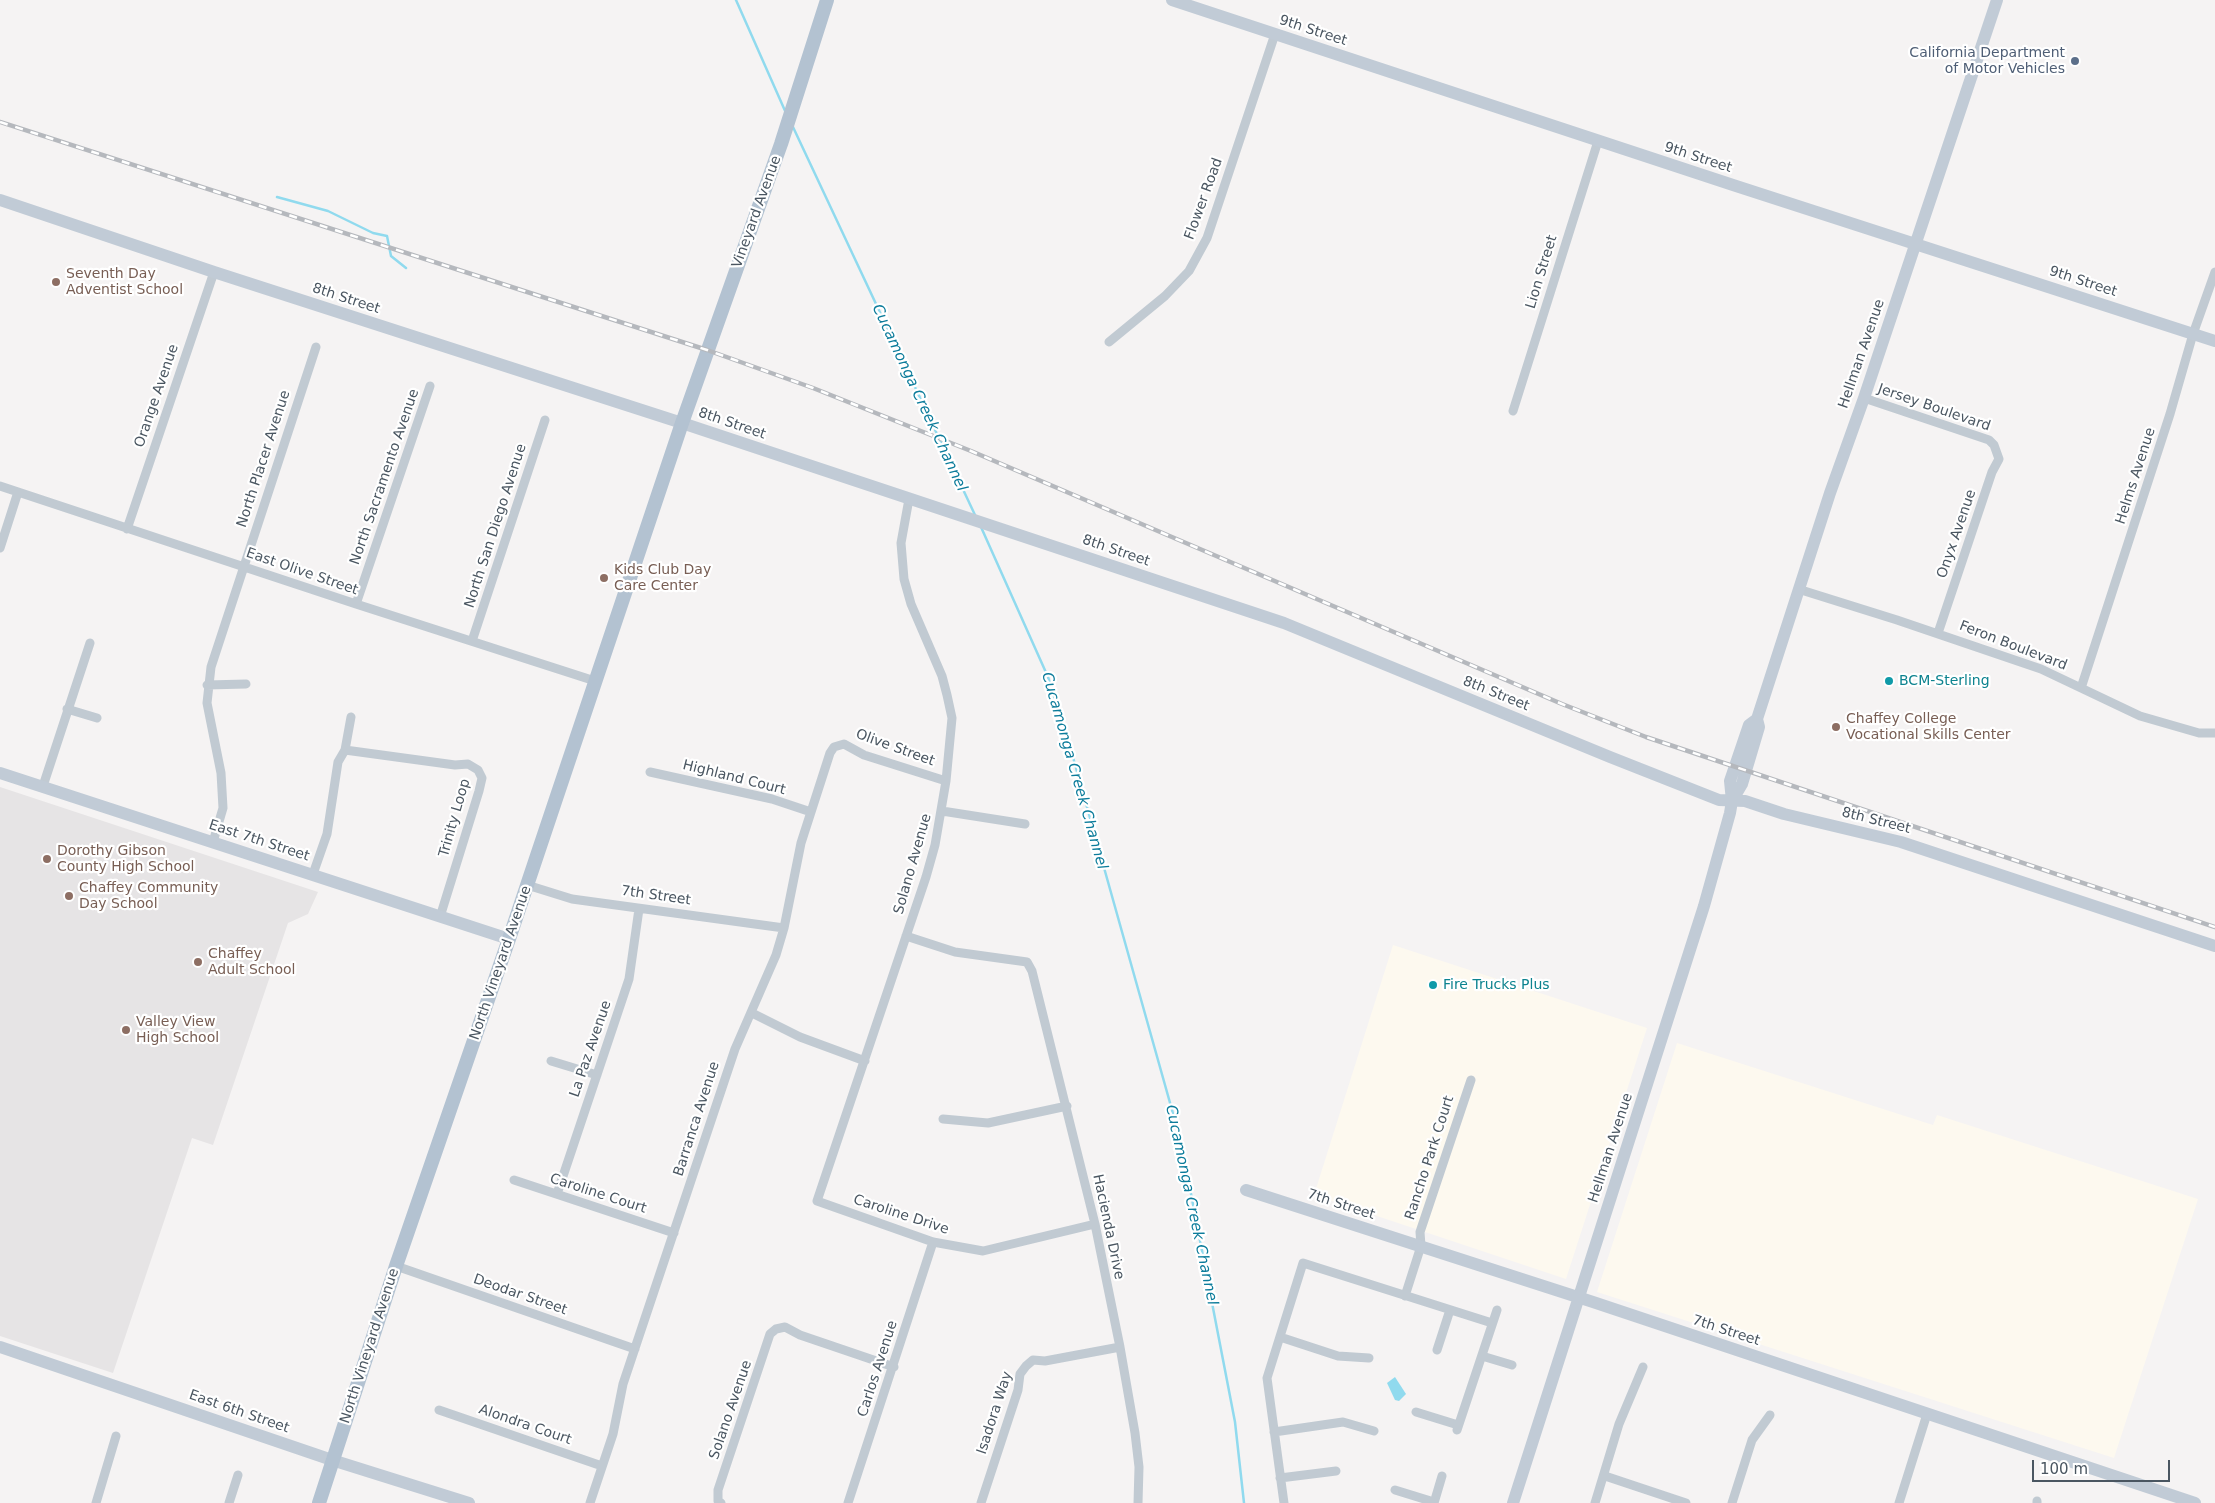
<!DOCTYPE html>
<html>
<head>
<meta charset="utf-8">
<style>
	body { margin:0 }
	#map { position:relative; width:2215px; height:1503px; overflow:hidden; background:#f5f3f3; font-family:"DejaVu Sans",sans-serif }
	canvas { display:block }
	.scale { position:absolute; left:2032px; top:1460px; width:138px; height:22px; box-sizing:border-box; border:2px solid #4a5661; border-top:0; padding-left:6px; font-size:15px; line-height:18px; white-space:nowrap; color:#4a5661; -webkit-text-stroke:4px #fff; paint-order:stroke }
</style>
</head>
<body>
<div id="map">
<canvas width="2215" height="1503"></canvas>
<div class="scale">100 m</div>
</div>
<script>
const c = document.querySelector('canvas').getContext('2d');
c.lineJoin = 'round';
function fillPath(path, color) { c.fillStyle = color; c.fill(path, 'evenodd'); }
const poly = rows => new Path2D(rows.map(r => 'M' + r).join(''));
function strokePath(path, color, width, dash) { c.strokeStyle = color; c.lineWidth = width; c.lineCap = dash ? 'butt' : 'round'; c.setLineDash(dash || []); c.stroke(path); }
function write(font, color, halo, rows, align = 'center') {
  c.font = font + ' "DejaVu Sans",sans-serif'; c.lineWidth = 4.5; c.setLineDash([]); c.textBaseline = 'middle'; c.strokeStyle = halo; c.fillStyle = color; for (const [text, x, y, turn = 0] of rows) {
    c.save(); c.translate(x, y); c.rotate((+turn || 0) * Math.PI / 180); c.textAlign = isNaN(turn) ? turn : align; if (halo) c.strokeText(text, 0, 0); c.fillText(text, 0, 0); c.restore();
  }
}
const commercial = poly([
	[1393,945,1647,1028,1566,1279,1314,1195],
	[1677,1043,1933,1125,1937,1115,2198,1199,2114,1458,1597,1292]
]);
const education = poly([
	[0,787,318,892,308,914,288,923,213,1145,192,1138,113,1373,0,1336]
]);
const water = poly([
	[1395,1377,1406,1394,1399,1401,1395,1400,1387,1383]
]);
const stream = poly([
	[736,0,786,113],
	[793,127,975,515],
	[277,197,328,211,373,233,387,236,391,256,406,268],
	[981,527,1048,677,1069,743,1181,1142,1235,1422,1244,1503]
]);
const street = poly([
	[1109,342,1165,296,1189,271,1207,238,1275,34],
	[1864,398,1989,440,1994,445,1999,459,1992,472,1938,633],
	[1513,411,1598,141],
	[0,486,356,604,595,681],
	[909,499,901,543,904,579,911,604,942,676,947,695,952,718,946,781,935,845,926,877,817,1201,933,1242,983,1251,1095,1224],
	[127,529,214,272],
	[0,548,18,492],
	[1798,589,1897,620,2041,669,2140,716,2199,733,2215,733],
	[356,604,430,386],
	[472,641,545,420],
	[207,685,246,684],
	[2081,688,2170,414,2193,334,2215,272],
	[67,709,97,718],
	[345,750,455,765,468,764,478,770,482,778,479,791,440,917],
	[650,772,772,799,811,812],
	[43,786,90,643],
	[942,811,1025,824],
	[213,842,223,808,221,773,207,703,211,667,316,347],
	[313,874,327,834,338,762,345,750,351,717],
	[527,885,572,899,784,928],
	[906,936,955,952,1027,962,1032,971,1095,1224,1120,1347,1135,1433,1139,1467,1138,1503],
	[752,1013,800,1037,865,1061],
	[551,1061,597,1075],
	[943,1119,988,1123,1067,1106],
	[514,1180,674,1233],
	[557,1194,629,979,639,909],
	[396,1266,635,1349],
	[1405,1296,1421,1246,1420,1232,1471,1080],
	[1280,1337,1338,1356,1369,1358],
	[1437,1350,1450,1310],
	[1482,1356,1512,1365],
	[439,1410,602,1466],
	[1416,1412,1458,1425],
	[1457,1430,1497,1310],
	[1274,1432,1343,1422,1374,1431],
	[1605,1476,1686,1503],
	[1280,1478,1336,1471],
	[1395,1490,1434,1502],
	[96,1503,116,1436],
	[229,1503,238,1475],
	[590,1503,613,1434,623,1384,735,1049,776,955,784,928,801,843,830,753,834,747,844,744,864,755,946,781],
	[721,1503,718,1501,718,1490,770,1334,776,1329,785,1327,800,1335,894,1367],
	[848,1503,933,1242],
	[981,1503,1018,1390,1020,1374,1026,1366,1033,1360,1045,1361,1120,1347],
	[1284,1503,1267,1378,1303,1263,1492,1323],
	[1434,1503,1442,1476],
	[1595,1503,1619,1424,1643,1367],
	[1732,1503,1752,1440,1770,1415],
	[1899,1503,1927,1414],
	[2037,1503,2037,1501]
]);
const secondary = poly([
	[1172,0,1733,185,2215,341],
	[0,200,214,272,682,423,1284,623,1610,757,1719,800,1745,801,1784,814,1901,842,2215,946],
	[0,773,509,939],
	[1732,801,1742,784,1759,727,1757,719,1830,493,1864,398,1997,0],
	[1246,1190,1593,1302,2195,1503],
	[0,1347,332,1460,469,1503],
	[1513,1503,1704,906,1730,813,1732,801,1730,781,1749,725,1757,719]
]);
const primary = poly([
	[319,1503,396,1266,509,939,682,423,781,144,827,0]
]);
const rail = poly([
	[0,122,707,350,813,388,971,451,1562,704,1646,737,2215,927]
]);
const markers = [
	[2075,61,5,"#5c6f8a"],
	[56,282,5,"#8d6e63"],
	[604,578,5,"#8d6e63"],
	[1889,681,5,"#0f9aa8"],
	[1836,727,5,"#8d6e63"],
	[47,859,5,"#8d6e63"],
	[69,896,5,"#8d6e63"],
	[198,962,5,"#8d6e63"],
	[1433,985,5,"#0f9aa8"],
	[126,1030,5,"#8d6e63"]
];
const streetNames = [
	["9th Street",1313,31,18],
	["9th Street",1698,158,18],
	["Flower Road",1204,199,-70],
	["Vineyard Avenue",757,212,-70],
	["Lion Street",1542,272,-73],
	["9th Street",2083,282,18],
	["8th Street",346,299,18],
	["Hellman Avenue",1862,354,-71],
	["Orange Avenue",157,396,-71],
	["Jersey Boulevard",1934,408,19],
	["8th Street",732,424,19],
	["North Placer Avenue",264,459,-72],
	["Helms Avenue",2136,476,-72],
	["North Sacramento Avenue",385,477,-71],
	["North San Diego Avenue",496,526,-72],
	["Onyx Avenue",1957,534,-71],
	["8th Street",1116,551,19],
	["East Olive Street",302,572,19],
	["Feron Boulevard",2013,646,21],
	["8th Street",1496,694,22],
	["Olive Street",895,748,20],
	["Highland Court",734,778,14],
	["Trinity Loop",455,818,-74],
	["8th Street",1876,821,14],
	["East 7th Street",259,841,18],
	["Solano Avenue",913,864,-74],
	["7th Street",656,896,8],
	["North Vineyard Avenue",501,963,-71],
	["La Paz Avenue",591,1049,-71],
	["Barranca Avenue",697,1119,-72],
	["Hellman Avenue",1611,1148,-72],
	["Rancho Park Court",1430,1158,-72],
	["Caroline Court",598,1194,18],
	["7th Street",1341,1205,18],
	["Caroline Drive",901,1215,18],
	["Hacienda Drive",1108,1227,78],
	["Deodar Street",520,1295,19],
	["7th Street",1726,1331,18],
	["North Vineyard Avenue",370,1346,-72],
	["Carlos Avenue",878,1369,-72],
	["Solano Avenue",731,1410,-71],
	["East 6th Street",239,1412,19],
	["Isadora Way",995,1413,-72],
	["Alondra Court",525,1425,19]
];
const serviceNames = [
	["California Department",2065,53],
	["of Motor Vehicles",2065,69]
];
const educationNames = [
	["Seventh Day",66,274],
	["Adventist School",66,290],
	["Kids Club Day",614,570],
	["Care Center",614,586],
	["Chaffey College",1846,719],
	["Vocational Skills Center",1846,735],
	["Dorothy Gibson",57,851],
	["County High School",57,867],
	["Chaffey Community",79,888],
	["Day School",79,904],
	["Chaffey",208,954],
	["Adult School",208,970],
	["Valley View",136,1022],
	["High School",136,1038]
];
const cultureNames = [
	["BCM-Sterling",1899,681],
	["Fire Trucks Plus",1443,985]
];
const waterNames = [
	["Cucamonga Creek Channel",919,398,65],
	["Cucamonga Creek Channel",1074,771,74],
	["Cucamonga Creek Channel",1191,1205,78]
];
fillPath(commercial, '#fdf9ef');
fillPath(education, '#e6e4e5');
fillPath(water, '#90daee');
strokePath(stream, '#90daee', 2.5);
strokePath(street, '#c1cad2', 9);
strokePath(secondary, '#c1cbd6', 12);
strokePath(primary, '#b3c2d1', 14);
strokePath(rail, '#b5b8bd', 4.5);
strokePath(rail, '#fff', 2.5, [8]);
for (const [x, y, r, color] of markers) { const dot = new Path2D(); dot.arc(x, y, r, 0, 2 * Math.PI); c.fillStyle = color; c.fill(dot); strokePath(dot, '#fff', 2); }
write('14px', '#4a5661', '#fff', streetNames);
write('14px', '#4e5e75', '#fff', serviceNames, 'right');
write('14px', '#785e54', '#fff', educationNames, 'left');
write('14px', '#0d838f', '#fff', cultureNames, 'left');
write('italic 15px', '#0c7c9b', '#fff', waterNames);
</script>
</body>
</html>
